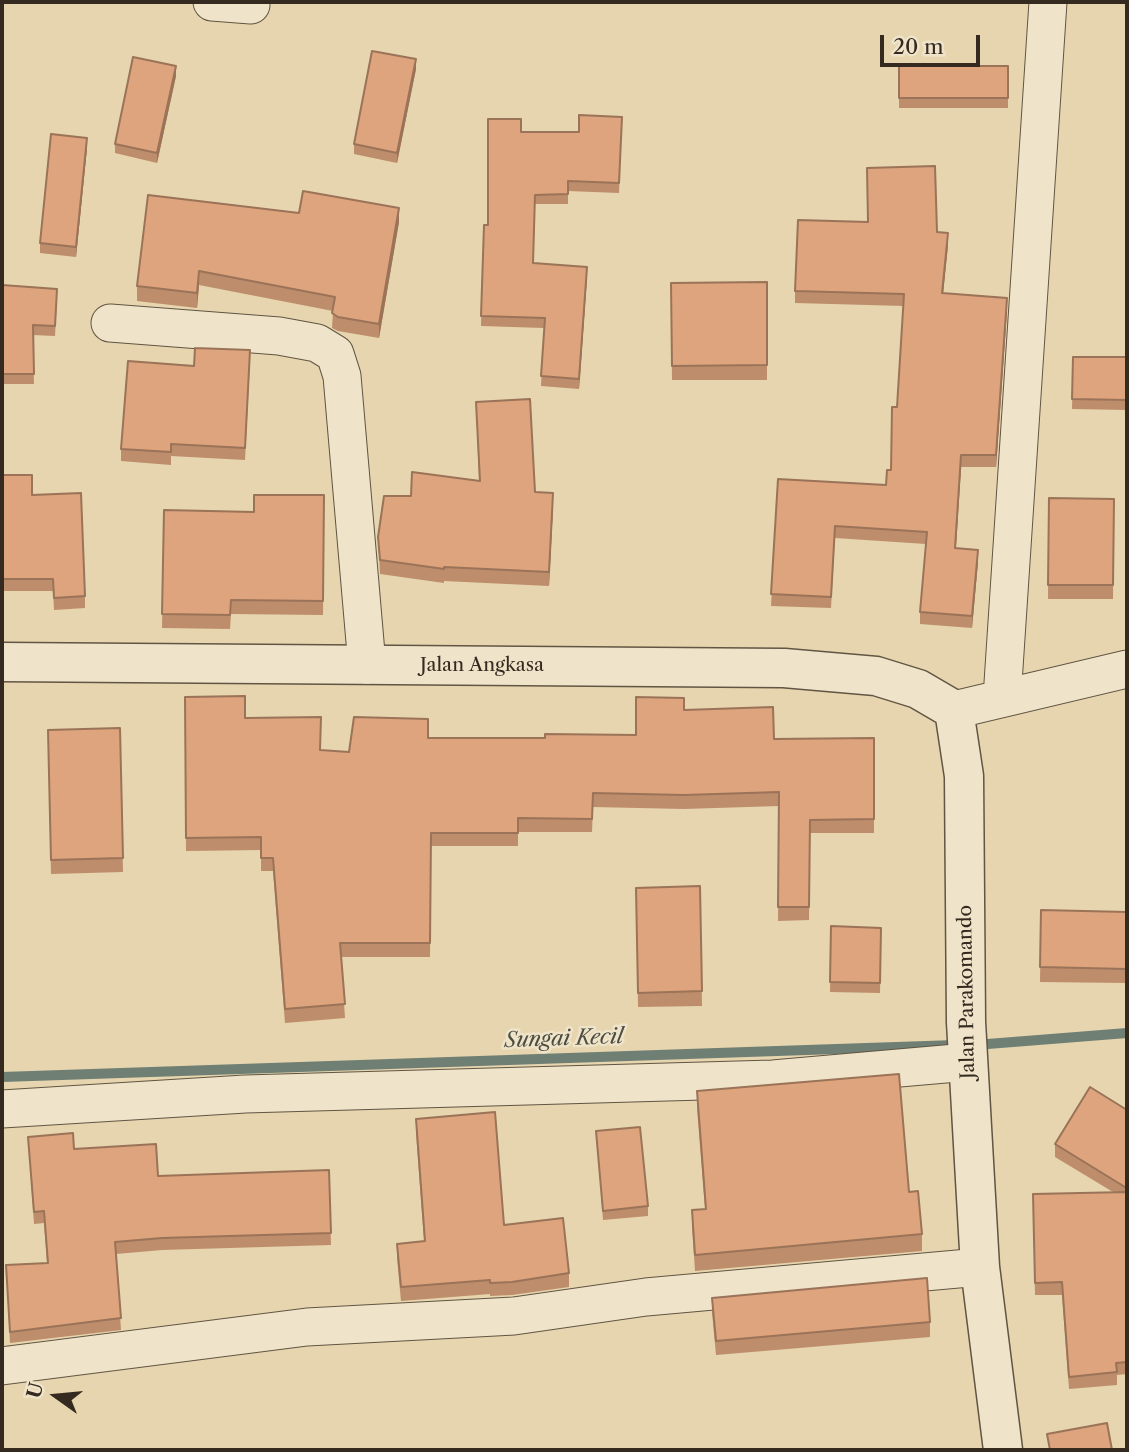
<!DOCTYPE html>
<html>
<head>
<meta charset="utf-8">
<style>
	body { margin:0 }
	#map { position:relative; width:1129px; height:1452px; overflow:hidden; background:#e6d5ae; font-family:"Libre Caslon Text",serif }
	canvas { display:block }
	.frame { position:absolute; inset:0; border:4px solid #352a1f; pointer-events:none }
	.north { position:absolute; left:21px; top:1361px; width:70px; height:70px; -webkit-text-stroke:5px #efe4ca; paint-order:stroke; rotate:285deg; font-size:19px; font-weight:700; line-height:28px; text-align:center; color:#352a1f }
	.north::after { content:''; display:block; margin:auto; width:24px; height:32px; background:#352a1f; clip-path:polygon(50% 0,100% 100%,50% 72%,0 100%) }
	.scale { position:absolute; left:880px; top:35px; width:100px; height:32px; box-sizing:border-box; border:4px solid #352a1f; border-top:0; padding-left:9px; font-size:21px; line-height:24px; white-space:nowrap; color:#352a1f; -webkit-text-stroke:5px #efe4ca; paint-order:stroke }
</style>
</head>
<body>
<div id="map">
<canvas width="1129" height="1452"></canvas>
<div class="frame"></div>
<div class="north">U</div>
<div class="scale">20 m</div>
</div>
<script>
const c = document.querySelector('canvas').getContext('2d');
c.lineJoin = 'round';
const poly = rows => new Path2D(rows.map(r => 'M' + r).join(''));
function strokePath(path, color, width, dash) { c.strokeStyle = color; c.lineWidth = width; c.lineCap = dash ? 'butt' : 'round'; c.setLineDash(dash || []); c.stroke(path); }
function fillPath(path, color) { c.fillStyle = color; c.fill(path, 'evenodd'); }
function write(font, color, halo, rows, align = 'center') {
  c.font = font + ' "Libre Caslon Text",serif'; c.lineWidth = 5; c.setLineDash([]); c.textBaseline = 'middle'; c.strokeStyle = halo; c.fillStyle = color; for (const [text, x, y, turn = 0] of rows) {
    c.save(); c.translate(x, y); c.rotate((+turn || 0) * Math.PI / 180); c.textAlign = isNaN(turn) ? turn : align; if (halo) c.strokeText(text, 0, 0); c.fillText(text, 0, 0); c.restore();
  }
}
const stream = poly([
	[975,1045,1127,1033],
	[2,1077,956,1045]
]);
const minor = poly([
	[212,2,251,5],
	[110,323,279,336,317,343,335,354,342,376,367,665],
	[1002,698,1048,2],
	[954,710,1127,669],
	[2,1109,245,1094,773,1079,968,1062],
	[2,1366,307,1327,514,1316,646,1297,980,1267]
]);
const tertiary = poly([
	[2,662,784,668,876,676,918,689,954,710,964,776,966,1022,980,1267,1003,1450]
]);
const wall = poly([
	[899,66,1008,66,1008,108,899,108],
	[416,69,397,163,354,154,354,144],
	[176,76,157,163,115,153,115,144],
	[622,117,619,193,568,191,568,204,535,204,533,263,587,277,579,389,541,386,544,328,481,326,484,225,488,225,521,132,579,132],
	[87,148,76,257,40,253,40,243],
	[299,213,399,222,379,338,338,331,332,328,333,311,199,285,197,308,137,301,137,286],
	[937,232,948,245,943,293,1007,310,996,467,961,467,956,548,978,562,972,628,920,624,920,612,926,544,835,538,831,608,771,606,778,479,886,485,891,470,897,407,904,306,795,303,795,291],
	[767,282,767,380,672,380,671,283],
	[2,285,57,299,55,336,33,335,34,384,2,384],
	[1073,357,1127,357,1127,410,1072,409],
	[250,362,245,460,171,456,171,465,121,461,121,449,194,366],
	[476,402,535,492,553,507,549,586,444,581,444,583,380,574,378,537,411,496,479,481],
	[2,475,32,495,85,596,85,608,54,610,53,591,2,591],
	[324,495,323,615,231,614,230,629,162,628,164,510,254,512],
	[1049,498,1114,499,1113,599,1048,599],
	[185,697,245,718,320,750,349,752,428,738,545,738,636,735,684,710,774,739,874,738,874,833,810,833,809,920,778,921,779,806,684,809,593,807,592,832,518,832,518,846,431,846,430,957,341,957,345,1018,285,1023,273,871,261,871,261,850,186,851],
	[120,728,123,872,51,874,48,730],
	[700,886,702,1006,638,1007,636,888],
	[1041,910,1127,912,1127,983,1040,982],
	[831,926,881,928,880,993,830,992],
	[697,1091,909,1192,922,1234,922,1251,695,1271,692,1227,692,1210,705,1209,697,1108],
	[1127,1109,1127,1374,1117,1375,1117,1385,1069,1389,1062,1295,1035,1295,1033,1194,1113,1192,1055,1157,1055,1144],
	[416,1119,504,1225,569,1273,569,1287,512,1295,490,1296,490,1294,401,1301,397,1258,397,1244,424,1241,416,1133],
	[596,1131,648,1206,648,1216,603,1220],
	[28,1137,74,1149,158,1176,329,1170,331,1245,162,1250,116,1254,121,1330,10,1343,6,1265,47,1263,44,1223,34,1224],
	[712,1298,930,1322,930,1337,716,1355,712,1312]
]);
const shadedWall = poly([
	[416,59,416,69,397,163,397,153],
	[176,66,176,76,157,163,157,153],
	[87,138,87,148,76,257,76,247],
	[399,208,399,222,379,338,379,324],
	[948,233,948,245,942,305,942,293],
	[587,267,587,277,579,389,579,379],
	[199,271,199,285,197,308,197,293],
	[1007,298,1007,310,996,467,996,455],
	[961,455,961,467,955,560,955,548],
	[553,493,553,507,549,586,549,572],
	[978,550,978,562,972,628,972,616]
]);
const building = poly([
	[372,51,416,59,397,153,354,144,372,51],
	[133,57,176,66,157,153,115,144,133,57],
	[899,66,1008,66,1008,98,899,98,899,66],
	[579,115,622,117,619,183,568,181,568,194,535,195,533,263,587,267,579,379,541,376,545,318,481,316,484,225,488,225,488,119,521,119,521,132,579,132,579,115],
	[51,134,87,138,76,247,40,243,51,134],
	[935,166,937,232,948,233,942,293,1007,298,996,455,961,455,955,548,978,550,972,616,920,612,927,532,835,526,831,597,771,594,778,479,886,485,887,470,891,470,892,407,897,407,904,294,795,291,798,220,868,222,867,168,935,166],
	[303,191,399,208,379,324,338,317,332,313,335,297,199,271,197,293,137,286,148,195,299,213,303,191],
	[767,282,767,365,672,366,671,283,767,282],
	[2,285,57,289,55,326,33,325,34,374,2,374,2,285],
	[195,348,250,350,245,448,171,444,171,452,121,449,128,361,194,366,195,348],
	[1073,357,1127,357,1127,400,1072,399,1073,357],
	[530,399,535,492,553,493,549,572,444,567,444,569,380,560,378,537,384,496,411,496,412,472,480,481,476,402,530,399],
	[2,475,32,475,32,495,81,493,85,596,54,598,53,579,2,579,2,475],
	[254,495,324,495,323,601,231,600,230,615,162,614,164,510,254,512,254,495],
	[1049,498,1114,499,1113,585,1048,585,1049,498],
	[245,696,245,718,321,717,320,750,349,752,354,717,428,719,428,738,545,738,545,734,636,735,636,697,684,698,684,710,773,707,774,739,874,738,874,819,810,820,809,907,778,907,779,792,684,795,593,793,592,819,518,818,518,833,431,833,430,943,340,943,345,1004,285,1009,273,858,261,858,261,837,186,838,185,697,245,696],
	[120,728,123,858,51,860,48,730,120,728],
	[700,886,702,991,638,993,636,888,700,886],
	[1041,910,1127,912,1127,969,1040,967,1041,910],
	[831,926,881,928,880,983,830,982,831,926],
	[899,1074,909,1192,918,1191,922,1234,695,1255,692,1210,706,1209,697,1091,899,1074],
	[1090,1087,1127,1110,1127,1187,1125,1187,1055,1144,1090,1087],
	[495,1112,504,1225,563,1218,569,1273,512,1282,490,1283,490,1280,401,1287,397,1244,425,1241,416,1119,495,1112],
	[640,1127,648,1206,603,1211,596,1131,640,1127],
	[73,1133,74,1149,156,1144,158,1176,329,1170,331,1233,162,1238,115,1242,121,1318,10,1332,6,1265,48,1263,44,1211,34,1212,28,1137,73,1133],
	[1127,1192,1127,1362,1116,1363,1117,1372,1069,1377,1062,1282,1035,1283,1033,1194,1127,1192],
	[927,1278,930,1322,716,1341,712,1298,927,1278],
	[1107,1423,1112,1450,1050,1450,1047,1434,1107,1423]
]);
const streetNames = [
	["Jalan Angkasa",482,666],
	["Jalan Parakomando",967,992,-91]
];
const waterNames = [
	["Sungai Kecil",564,1039,-2]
];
strokePath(stream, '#6f7f74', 10);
strokePath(minor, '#615543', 39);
strokePath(tertiary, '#615543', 41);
strokePath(minor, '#efe4ca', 37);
strokePath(tertiary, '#efe4ca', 38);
fillPath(wall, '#be8d6c');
fillPath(shadedWall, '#9b7358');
fillPath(building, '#dda47d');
strokePath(building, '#9b7358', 2);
write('19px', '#352a1f', '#efe4ca', streetNames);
write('italic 21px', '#4d4e42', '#efe4ca', waterNames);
</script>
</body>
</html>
